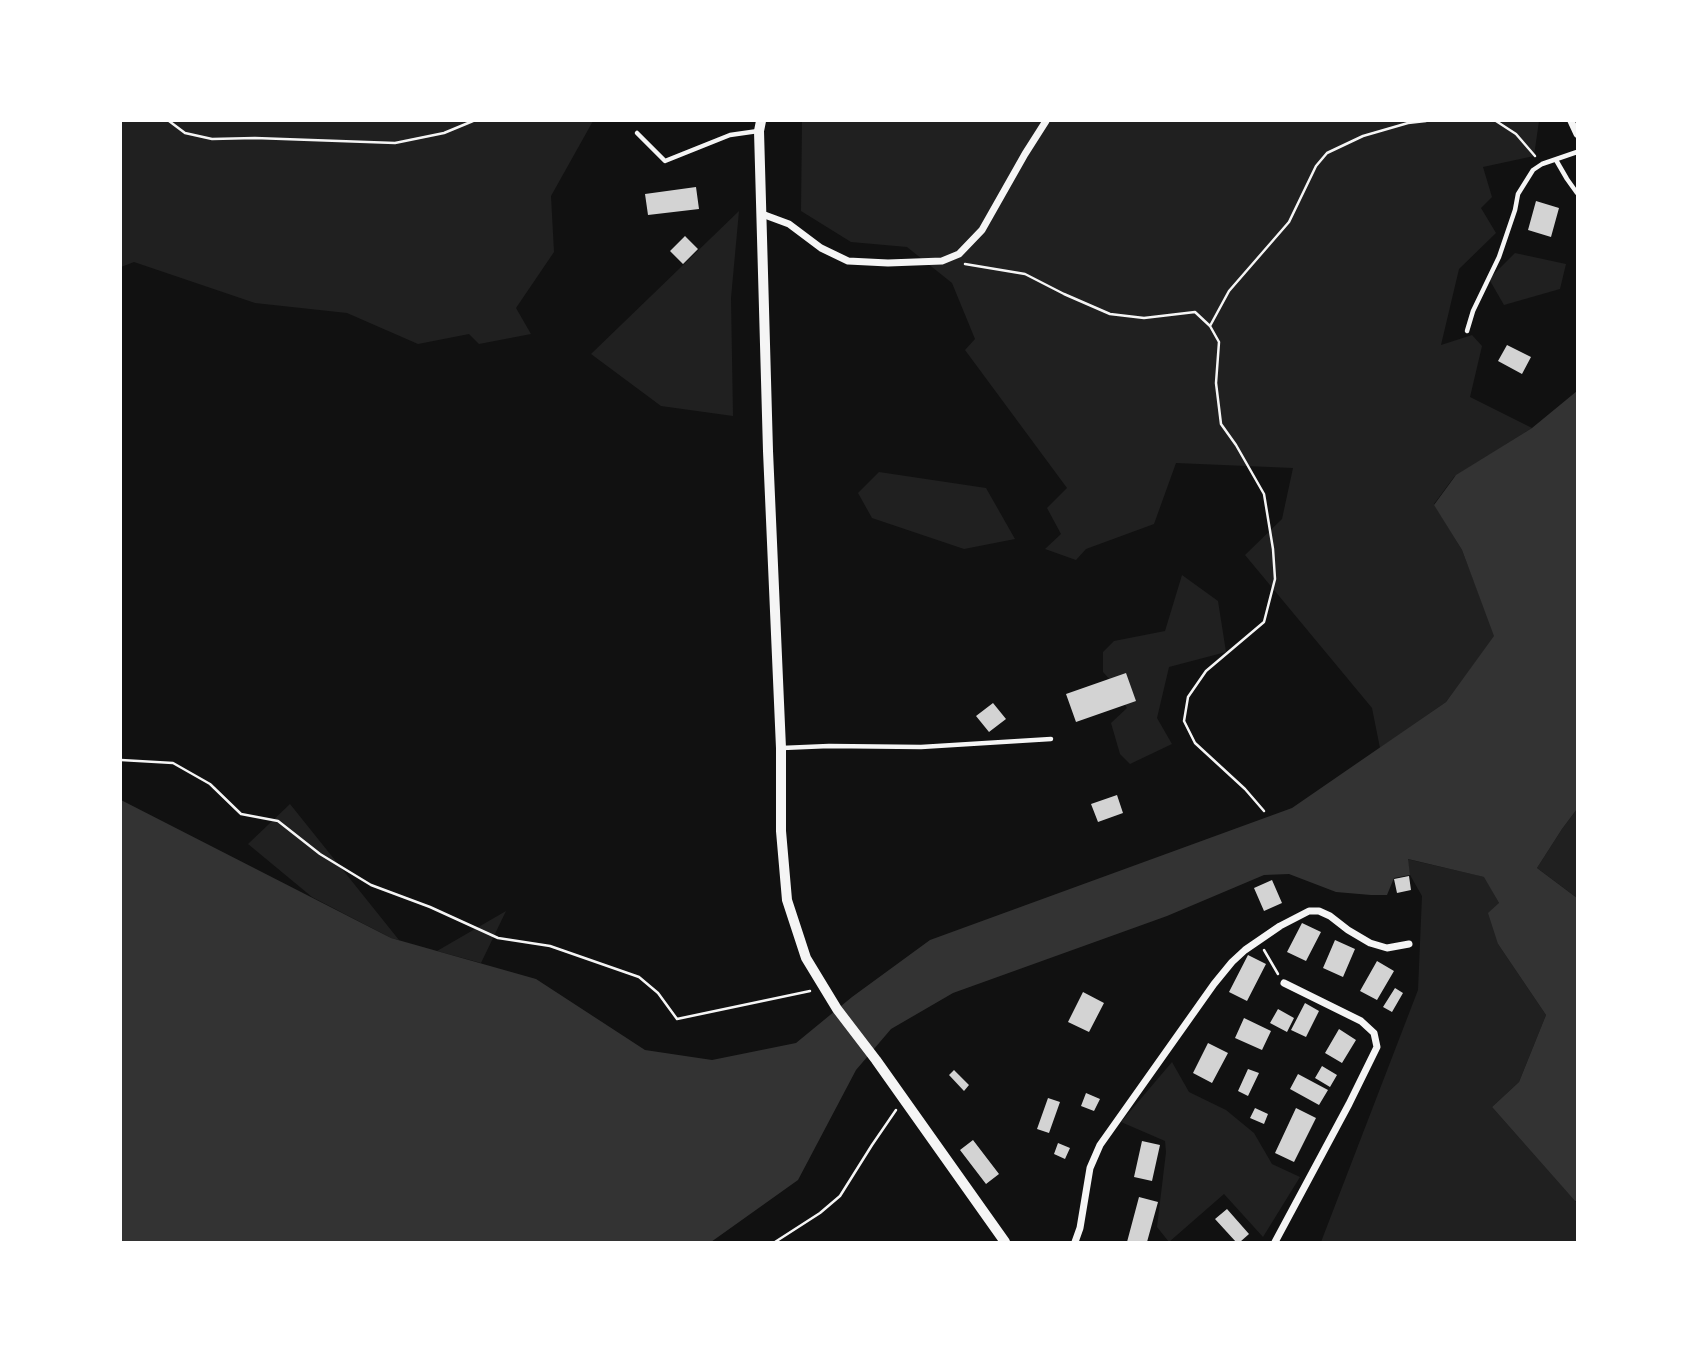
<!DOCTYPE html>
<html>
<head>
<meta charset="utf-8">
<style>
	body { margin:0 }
	#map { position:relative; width:1698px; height:1363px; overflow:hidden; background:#111; font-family:Manrope,sans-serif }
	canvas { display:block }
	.frame { position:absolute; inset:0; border:122px solid #fff; pointer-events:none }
</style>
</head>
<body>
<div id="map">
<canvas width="1698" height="1363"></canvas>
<div class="frame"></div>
</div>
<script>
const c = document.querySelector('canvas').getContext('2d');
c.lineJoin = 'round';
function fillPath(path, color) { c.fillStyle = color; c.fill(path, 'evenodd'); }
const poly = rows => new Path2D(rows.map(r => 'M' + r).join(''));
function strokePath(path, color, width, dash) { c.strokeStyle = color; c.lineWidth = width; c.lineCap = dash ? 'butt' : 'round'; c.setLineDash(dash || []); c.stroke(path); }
const green = poly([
	[121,121,593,121,551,196,554,252,516,308,531,334,479,344,469,334,418,344,347,313,255,303,134,262,121,267],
	[802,121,1539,121,1534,156,1483,167,1492,197,1481,208,1496,233,1459,269,1441,345,1472,335,1482,346,1470,397,1532,428,1454,477,1434,504,1462,550,1495,636,1446,702,1380,748,1372,708,1245,555,1282,519,1293,468,1176,463,1154,524,1086,549,1076,560,1045,549,1061,534,1047,508,1067,488,965,350,975,339,952,283,907,247,851,242,801,211],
	[739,211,731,298,733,416,661,406,591,354],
	[1515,253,1566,264,1560,289,1504,305,1489,279],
	[879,472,986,488,1015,539,964,549,872,518,858,493],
	[1182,575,1218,601,1226,652,1169,667,1157,718,1172,744,1130,764,1120,754,1111,723,1127,708,1112,682,1103,672,1103,652,1114,641,1165,631],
	[290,804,399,940,391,938,312,897,248,844],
	[1577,809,1577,898,1537,868,1562,829],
	[1407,859,1485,877,1499,903,1498,944,1546,1015,1519,1082,1492,1107,1577,1203,1577,1242,1321,1242,1418,990,1422,896,1410,875],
	[506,911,481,963,437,951],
	[1172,1062,1189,1092,1226,1110,1254,1133,1272,1164,1300,1177,1263,1237,1224,1194,1169,1242,1157,1227,1166,1152,1165,1141,1121,1122]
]);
const water = poly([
	[1577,391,1577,809,1562,829,1537,868,1577,898,1577,1201,1575,1201,1492,1107,1519,1082,1546,1015,1498,944,1488,913,1499,903,1484,877,1408,859,1410,875,1394,878,1387,895,1371,895,1336,892,1289,874,1264,875,1167,916,953,993,891,1029,856,1070,798,1180,711,1242,121,1242,121,800,391,938,536,979,645,1050,712,1060,796,1043,852,997,930,940,1292,808,1446,702,1494,636,1462,550,1434,505,1456,475,1532,428]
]);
const building = poly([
	[696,187,699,209,648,215,645,194],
	[1536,201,1559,208,1551,237,1528,230],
	[685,236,698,249,683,264,670,251],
	[1507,345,1531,357,1522,374,1498,361],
	[1126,673,1136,701,1076,722,1066,694],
	[993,703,1006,719,989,732,976,716],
	[1117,795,1123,813,1098,822,1091,804],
	[1409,876,1411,890,1397,893,1394,879],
	[1272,880,1282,903,1264,911,1254,888],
	[1302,923,1321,932,1306,961,1287,952],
	[1335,940,1355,949,1343,977,1323,968],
	[1248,955,1266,964,1247,1001,1229,992],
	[1377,961,1394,971,1377,1000,1360,991],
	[1395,988,1403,993,1392,1012,1383,1007],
	[1083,992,1104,1003,1089,1032,1068,1022],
	[1305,1003,1319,1011,1306,1037,1291,1030],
	[1278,1009,1294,1018,1287,1032,1270,1023],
	[1244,1018,1271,1031,1262,1050,1235,1038],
	[1339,1029,1356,1040,1342,1063,1325,1053],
	[1208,1043,1228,1053,1212,1083,1193,1073],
	[1322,1066,1337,1075,1330,1087,1315,1078],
	[1248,1069,1259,1073,1248,1096,1238,1091],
	[954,1070,969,1085,964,1091,949,1075],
	[1298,1074,1328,1090,1319,1105,1290,1089],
	[1086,1093,1100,1099,1094,1111,1081,1106],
	[1048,1098,1060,1102,1049,1133,1037,1129],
	[1255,1108,1268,1114,1264,1124,1250,1118],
	[1296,1108,1316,1118,1294,1162,1275,1153],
	[973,1140,999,1174,986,1184,960,1150],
	[1142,1141,1160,1145,1152,1181,1134,1177],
	[1058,1143,1070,1148,1065,1159,1054,1154],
	[1139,1197,1158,1202,1147,1242,1127,1242],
	[1227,1209,1249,1234,1240,1242,1236,1242,1215,1219]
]);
const path = poly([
	[169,121,185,133,212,139,255,138,395,143,444,133,473,121],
	[1496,121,1516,134,1535,156],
	[965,264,1025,274,1064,294,1110,314,1144,318,1195,312,1210,326,1219,342,1216,383,1221,424,1236,445,1264,494,1273,549,1275,579,1264,622,1206,671,1188,697,1184,721,1195,743,1245,789,1264,811],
	[1210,326,1229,291,1289,222,1316,166,1327,153,1363,136,1408,123,1426,121],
	[121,760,173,763,210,784,241,814,278,821,320,854,371,885,430,907,498,938,550,946,639,977,658,993,677,1019,810,991],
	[1264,950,1278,974],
	[775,1242,820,1213,840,1196,872,1145,896,1110]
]);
const service = poly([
	[637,133,665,161,730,135,758,131],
	[1556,160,1567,179,1577,193],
	[1467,331,1473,311,1499,257,1515,210,1518,194,1533,170,1542,164,1577,152],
	[782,748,829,746,921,747,1051,739]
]);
const minor = poly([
	[1571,121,1577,134],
	[762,214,789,224,821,248,848,261,888,263,942,261,959,254,982,230,1025,154,1046,121],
	[1075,1242,1080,1228,1090,1168,1100,1145,1214,984,1232,962,1245,950,1280,926,1309,911,1319,911,1330,916,1348,930,1370,943,1387,948,1409,944],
	[1275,1242,1349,1104,1377,1047,1374,1033,1361,1021,1284,983]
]);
const tertiary = poly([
	[761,121,759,131,768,451,781,748,781,831,787,900,806,958,837,1009,876,1060,1005,1242]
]);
fillPath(green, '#202020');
fillPath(water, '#333');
fillPath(building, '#d3d3d3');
strokePath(path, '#f5f5f5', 2.5);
strokePath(service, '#f5f5f5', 4.5);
strokePath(minor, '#f5f5f5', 7);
strokePath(tertiary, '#f5f5f5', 10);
</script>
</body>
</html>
